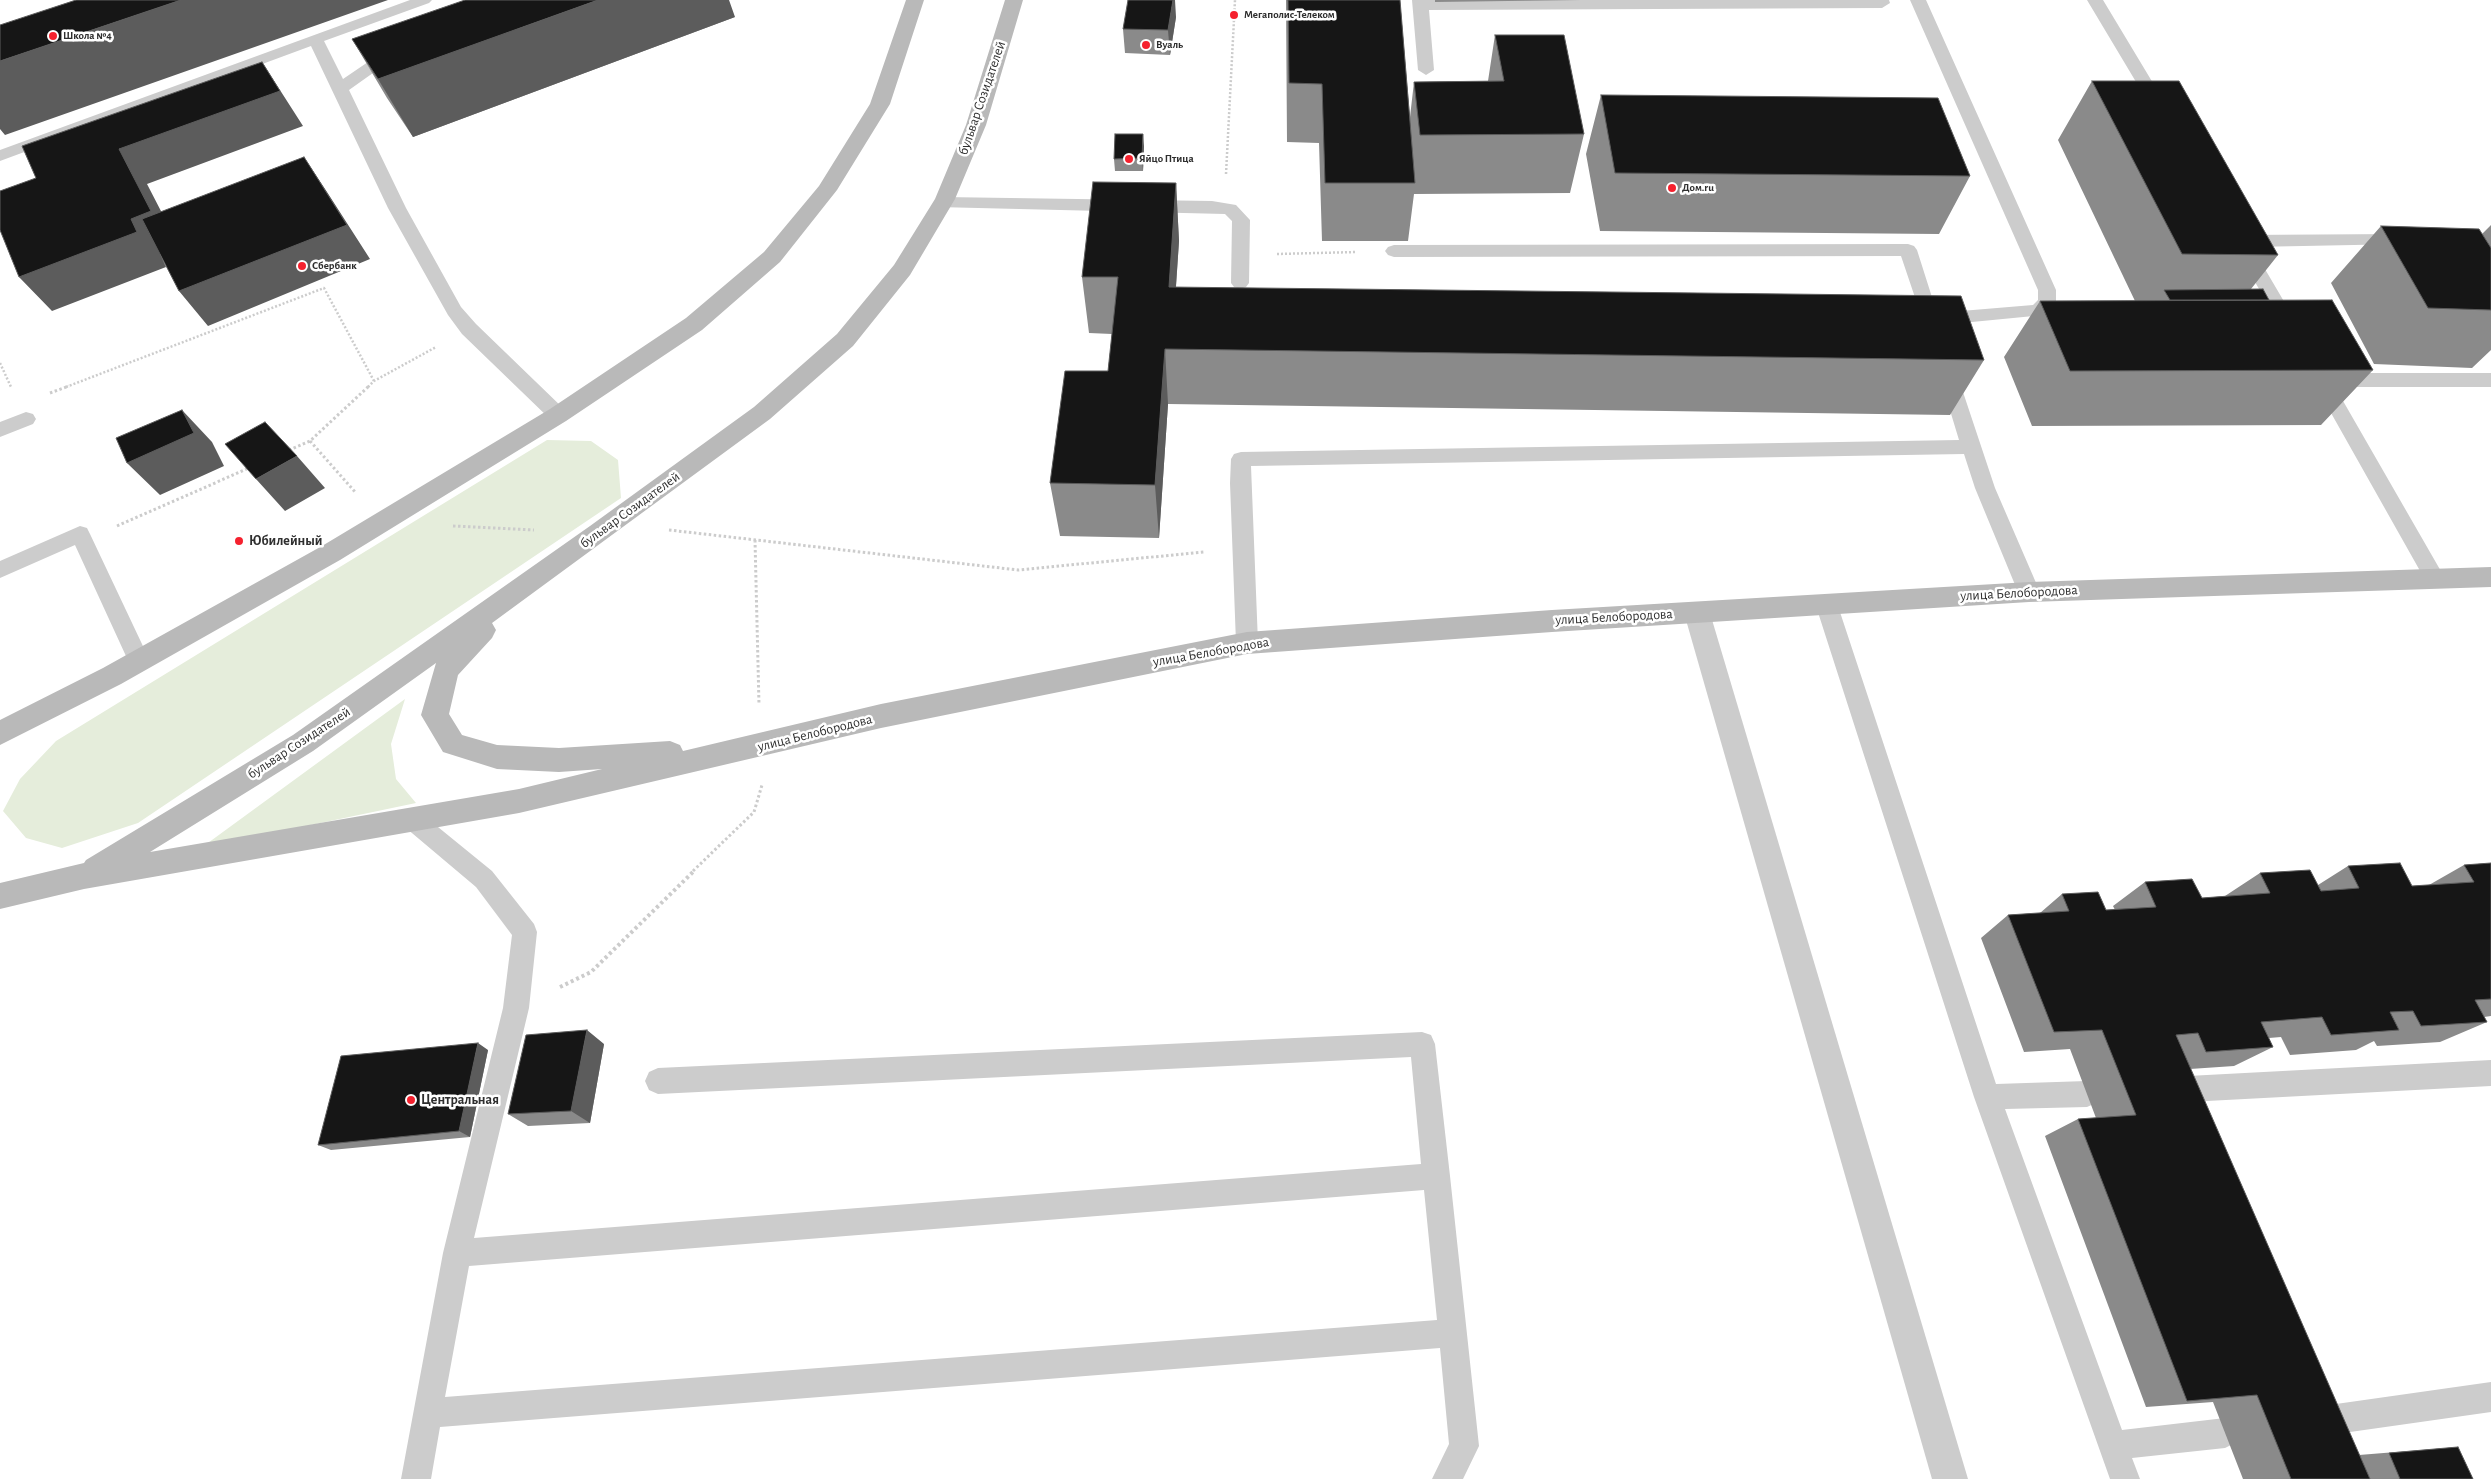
<!DOCTYPE html>
<html>
<head>
<meta charset="utf-8">
<style>
	body { margin:0 }
	canvas { display:block; background:#fff }
</style>
</head>
<body>
<canvas width="2491" height="1479"></canvas>
<script>
const c = document.querySelector('canvas').getContext('2d');
c.lineJoin = 'round';
function fillPath(path, color) { c.fillStyle = color; c.fill(path, 'evenodd'); }
const poly = rows => new Path2D(rows.map(r => 'M' + r).join(''));
function strokePath(path, color, width, dash) { c.strokeStyle = color; c.lineWidth = width; c.lineCap = dash ? 'butt' : 'round'; c.setLineDash(dash || []); c.stroke(path); }
function write(font, color, halo, rows, align = 'center') {
  c.font = font + ' "Alegreya Sans",sans-serif'; c.lineWidth = 5; c.setLineDash([]); c.textBaseline = 'middle'; c.strokeStyle = halo; c.fillStyle = color; for (const [text, x, y, turn = 0] of rows) {
    c.save(); c.translate(x, y); c.rotate((+turn || 0) * Math.PI / 180); c.textAlign = isNaN(turn) ? turn : align; if (halo) c.strokeText(text, 0, 0); c.fillText(text, 0, 0); c.restore();
  }
}
const green = poly([
	[547,440,591,441,618,460,621,498,138,823,62,848,26,838,3,811,20,779,56,741],
	[405,699,391,744,396,779,416,803,201,848]
]);
const pathFar2 = poly([
	[1226,174,1235,0],
	[1277,254,1356,252],
	[0,363,11,387],
	[66,387,324,288,374,381],
	[368,387,374,381,436,347]
]);
const pathFar1 = poly([
	[50,393,69,386],
	[310,441,356,493],
	[289,450,310,441,369,386],
	[117,526,249,468],
	[453,526,534,530],
	[669,530,1018,570,1204,552],
	[755,540,759,705],
	[693,871,754,812,762,785]
]);
const path = poly([
	[560,987,591,972,695,870]
]);
const lane = poly([
	[410,0,432,0,429,3,324,41,343,79,368,62,396,52,404,57,402,60,380,68,349,90,406,208,461,307,476,324,565,410,568,415,565,420,558,422,551,420,462,334,448,315,388,208,311,46,0,161,0,150,410,0],
	[1412,0,1889,0,1890,3,1882,8,1429,10,1434,70,1426,75,1418,70,1412,0],
	[1910,0,1926,0,2056,290,2056,302,2044,315,1941,325,1938,330,1932,331,1926,330,1901,256,1394,257,1388,255,1385,251,1388,247,1394,245,1908,244,1914,246,1917,250,1937,313,2033,305,2038,300,2038,290,1910,0],
	[2087,0,2103,0,2168,108,2166,112,2154,112,2087,0],
	[943,197,1212,201,1236,205,1250,220,1249,283,1246,287,1240,289,1234,287,1231,283,1232,221,1225,214,937,207,934,203,937,199,943,197],
	[2398,234,2404,236,2407,240,2404,244,2252,247,2299,327,2296,332,2290,333,2284,332,2237,251,2240,247,2234,245,2231,241,2234,237,2240,235,2398,234],
	[1948,367,1955,369,1957,374,1995,488,2040,592,2036,598,2029,600,2022,598,2018,592,1975,488,1964,454,1251,466,1258,643,1255,649,1247,652,1239,649,1236,643,1230,483,1231,459,1234,454,1241,452,1959,440,1939,374,1941,369,1948,367],
	[2332,373,2491,373,2491,387,2335,387,2442,573,2445,579,2442,585,2435,587,2428,585,2313,381,2315,376,2332,373],
	[26,412,33,414,36,419,33,424,0,437,0,422,26,412],
	[80,526,87,528,90,534,150,661,147,667,139,670,131,667,75,545,0,578,0,561,80,526],
	[1826,594,1833,597,1837,603,1996,1084,2087,1081,2096,1085,2100,1094,2096,1103,2087,1107,2005,1109,2122,1430,2225,1418,2235,1423,2240,1433,2235,1443,2225,1448,2132,1458,2140,1479,2110,1479,1974,1097,1815,603,1819,597,1826,594],
	[414,811,422,814,492,871,534,924,537,932,529,1008,474,1238,1421,1164,1411,1057,658,1094,649,1090,645,1081,649,1072,658,1068,1422,1032,1431,1035,1435,1044,1450,1176,1479,1446,1463,1479,1432,1479,1449,1444,1440,1348,440,1427,431,1479,401,1479,443,1253,503,1008,512,935,476,887,406,828,402,821,406,814,414,811],
	[1424,1190,1437,1320,445,1397,469,1266,1424,1190],
	[2491,1060,2491,1086,2169,1103,2160,1099,2156,1090,2160,1081,2169,1077,2491,1060],
	[2491,1382,2491,1412,2336,1434,2326,1429,2321,1419,2326,1409,2336,1404,2491,1382]
]);
const street = poly([
	[1697,602,1706,606,1710,613,1968,1479,1932,1479,1684,613,1688,606,1697,602]
]);
const secondary = poly([
	[906,0,924,0,890,104,837,190,780,262,702,330,566,421,340,560,121,684,0,745,0,720,103,668,322,546,550,409,686,318,764,252,819,186,870,104,906,0],
	[1005,0,1023,0,986,125,955,199,910,275,853,346,770,419,492,623,496,630,492,638,458,675,449,714,462,735,497,745,559,748,670,741,680,745,683,751,881,704,1247,632,1552,610,2029,582,2491,567,2491,587,2029,602,1552,632,1247,654,881,728,519,813,84,889,0,909,0,883,84,863,86,860,293,735,590,526,754,407,837,334,894,265,935,199,966,125,1005,0],
	[436,663,421,715,443,752,497,769,559,772,602,769,519,789,150,852,313,751,436,663]
]);
const wall = poly([
	[1286,0,1400,0,1410,117,1414,82,1488,81,1495,35,1584,134,1570,193,1414,194,1408,241,1322,241,1319,143,1287,142],
	[1435,0,1581,0,1435,2],
	[735,17,413,137,387,98,352,39],
	[1176,17,1170,55,1125,53,1123,29],
	[2092,81,2278,255,2251,289,2373,370,2321,425,2032,426,2004,357,2040,301,2135,301,2058,140],
	[1601,95,1970,176,1939,234,1600,231,1586,154],
	[1144,146,1143,171,1115,171,1114,159],
	[1176,183,1179,241,1176,287,1984,360,1950,415,1168,404,1159,538,1060,536,1050,483,1108,371,1112,334,1089,333,1082,277],
	[2491,225,2491,350,2472,368,2374,364,2331,283,2381,226,2482,234],
	[2491,863,2491,1016,2484,1017,2487,1022,2440,1042,2377,1046,2374,1041,2356,1050,2290,1055,2281,1037,2269,1038,2273,1047,2234,1066,2190,1069,2359,1455,2458,1447,2473,1479,2243,1479,2213,1402,2146,1407,2045,1136,2078,1119,2096,1118,2070,1049,2024,1052,1981,938,2008,915,2040,913,2062,894,2106,910,2115,910,2113,906,2145,882,2202,898,2225,896,2260,873,2318,885,2348,866,2412,886,2429,885,2464,865],
	[604,1044,590,1123,528,1126,508,1114],
	[488,1050,470,1137,331,1150,318,1145]
]);
const shadedWall = poly([
	[181,0,388,0,5,135,0,129,0,61],
	[598,0,729,0,735,17,413,137,378,79],
	[1173,0,1175,0,1176,17,1170,55,1168,30],
	[262,62,303,126,147,184,179,246,160,254,166,267,52,311,19,277,131,219,119,149],
	[1143,134,1144,146,1143,171,1142,158],
	[304,157,327,192,370,259,208,326,179,291],
	[1176,183,1179,241,1172,343,1169,287],
	[1165,349,1168,404,1159,538,1155,485],
	[182,410,212,442,224,466,160,495,127,463],
	[297,456,325,488,285,511,256,479],
	[587,1030,604,1044,590,1123,571,1111],
	[478,1043,488,1050,470,1137,459,1131]
]);
const building = poly([
	[76,0,181,0,0,61,0,25,76,0],
	[465,0,598,0,378,79,352,39,465,0],
	[1128,0,1173,0,1168,30,1123,29,1128,0],
	[1288,0,1400,0,1415,183,1325,183,1322,84,1289,83,1288,0],
	[1495,35,1564,35,1584,134,1420,135,1414,82,1504,81,1495,35],
	[262,62,280,91,119,149,151,211,131,219,137,232,19,277,0,230,0,191,36,178,22,146,262,62],
	[2092,81,2179,81,2278,255,2182,254,2092,81],
	[1601,95,1938,98,1970,176,1615,173,1601,95],
	[1115,134,1143,134,1142,158,1114,159,1115,134],
	[304,157,347,225,179,291,142,219,304,157],
	[1093,182,1176,183,1169,287,1961,296,1984,360,1165,349,1155,485,1050,483,1065,371,1108,371,1118,277,1082,277,1093,182],
	[2381,226,2479,229,2491,248,2491,310,2428,308,2381,226],
	[2263,289,2269,300,2170,300,2164,290,2263,289],
	[2332,300,2373,370,2070,371,2040,301,2332,300],
	[182,410,194,433,127,463,116,438,182,410],
	[265,422,297,456,256,479,225,444,265,422],
	[2400,863,2412,886,2474,882,2464,865,2491,863,2491,999,2475,1000,2487,1022,2421,1026,2413,1011,2390,1012,2399,1030,2331,1035,2322,1017,2261,1022,2273,1047,2206,1052,2198,1033,2176,1035,2370,1479,2291,1479,2257,1395,2187,1401,2078,1119,2136,1115,2102,1030,2054,1032,2008,915,2069,911,2062,894,2098,892,2106,910,2156,907,2145,882,2192,879,2202,898,2270,893,2260,873,2310,870,2321,891,2359,888,2348,866,2400,863],
	[587,1030,571,1111,508,1114,526,1035,587,1030],
	[478,1043,459,1131,318,1145,341,1056,478,1043],
	[2458,1447,2473,1479,2400,1479,2389,1453,2458,1447]
]);
const markers = [
	[1234,15,5,"#f5212e"],
	[53,36,5,"#f5212e"],
	[1146,45,5,"#f5212e"],
	[1129,159,5,"#f5212e"],
	[1672,188,5,"#f5212e"],
	[302,266,5,"#f5212e"],
	[239,541,5,"#f5212e"],
	[411,1100,5,"#f5212e"]
];
const farPoinames = [
	["Мегаполис-Телеком",1244,15],
	["Школа №4",63,36],
	["Вуаль",1156,45],
	["Яйцо Птица",1139,159],
	["Дом.ru",1682,188],
	["Сбербанк",312,266]
];
const streetNames = [
	["бульвар Созидателей",982,98,-71],
	["бульвар Созидателей",630,510,-36],
	["улица Белобородова",2019,593,-3],
	["улица Белобородова",1614,617,-3],
	["улица Белобородова",1211,652,-10],
	["улица Белобородова",815,733,-14],
	["бульвар Созидателей",299,743,-33]
];
const poiNames = [
	["Юбилейный",249,541],
	["Центральная",421,1100]
];
fillPath(green, '#e5eddb');
strokePath(pathFar2, '#ccc', 2.5, [2, 2]);
strokePath(pathFar1, '#ccc', 3, [2.5, 2.5]);
strokePath(path, '#ccc', 4, [3, 3]);
fillPath(lane, '#ccc');
fillPath(street, '#ccc');
fillPath(secondary, '#b9b9b9');
fillPath(wall, '#8a8a8a');
fillPath(shadedWall, '#5c5c5c');
fillPath(building, '#161616');
strokePath(building, '#5c5c5c', 1);
for (const [x, y, r, color] of markers) { const dot = new Path2D(); dot.arc(x, y, r, 0, 2 * Math.PI); c.fillStyle = color; c.fill(dot); strokePath(dot, '#fff', 2); }
write('bold 11px', '#2f2f2f', '#fff', farPoinames, 'left');
write('14px', '#2f2f2f', '#fff', streetNames);
write('bold 14px', '#2f2f2f', '#fff', poiNames, 'left');
</script>
</body>
</html>
